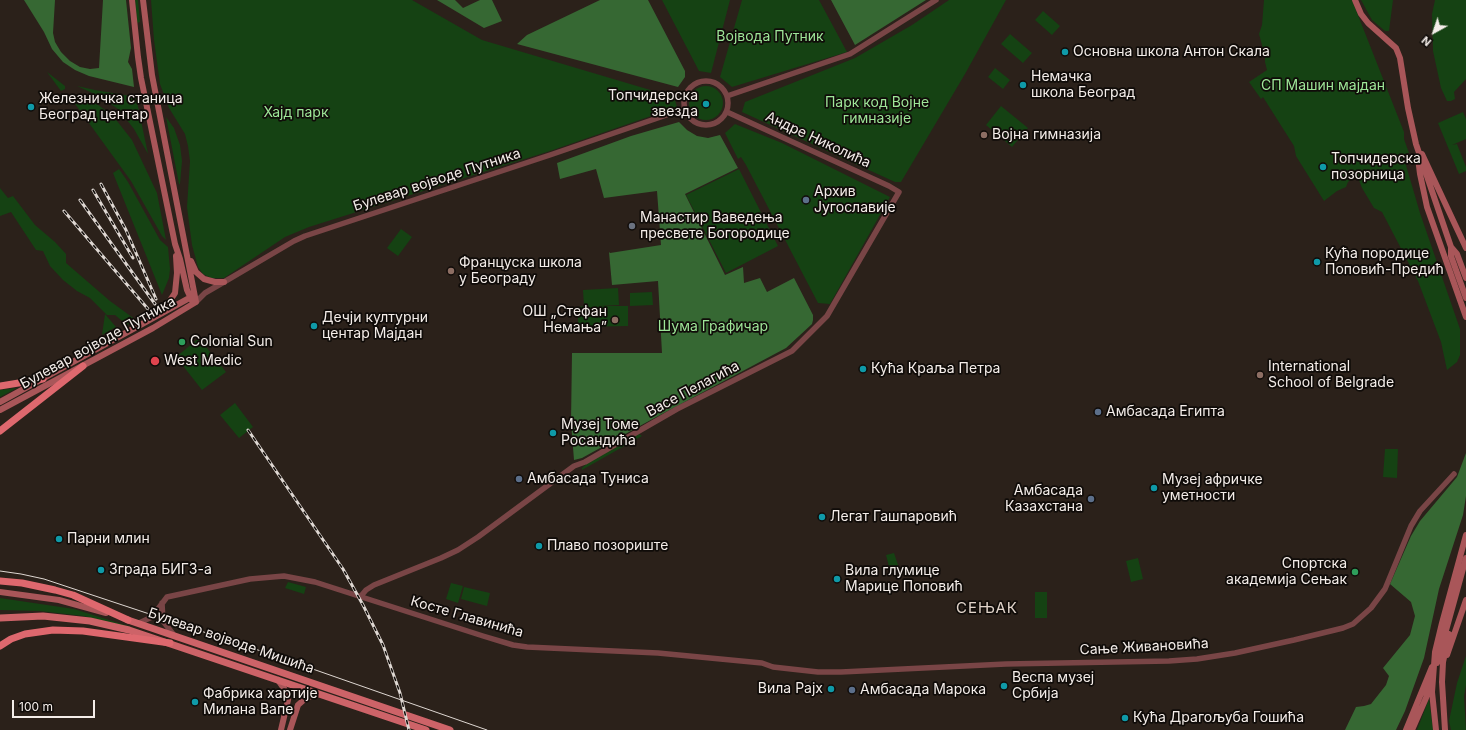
<!DOCTYPE html>
<html>
<head>
<meta charset="utf-8">
<style>
	body { margin:0 }
	#map { position:relative; width:1466px; height:730px; overflow:hidden; background:#2b211a; font-family:Inter,sans-serif }
	canvas { display:block }
	.north { position:absolute; left:1414px; top:12px; width:40px; height:40px; -webkit-text-stroke:3px #100c09; paint-order:stroke; rotate:220deg; font-size:11px; font-weight:700; line-height:16px; text-align:center; color:#f4ede9 }
	.north::after { content:''; display:block; margin:auto; width:14px; height:18px; background:#f4ede9; clip-path:polygon(50% 0,100% 100%,50% 72%,0 100%) }
	.scale { position:absolute; left:12px; top:700px; width:83px; height:18px; box-sizing:border-box; border:2px solid #f4ede9; border-top:0; padding-left:5px; font-size:12px; line-height:14px; white-space:nowrap; color:#f4ede9; -webkit-text-stroke:3px #100c09; paint-order:stroke }
</style>
</head>
<body>
<div id="map">
<canvas width="1466" height="730"></canvas>
<div class="north">N</div>
<div class="scale">100 m</div>
</div>
<script>
const c = document.querySelector('canvas').getContext('2d');
c.lineJoin = 'round';
function fillPath(path, color) { c.fillStyle = color; c.fill(path, 'evenodd'); }
const poly = rows => new Path2D(rows.map(r => 'M' + r).join(''));
function strokePath(path, color, width, dash) { c.strokeStyle = color; c.lineWidth = width; c.lineCap = dash ? 'butt' : 'round'; c.setLineDash(dash || []); c.stroke(path); }
function write(font, color, halo, rows, align = 'center') {
  c.font = font + ' Inter,sans-serif'; c.lineWidth = 3.5; c.setLineDash([]); c.textBaseline = 'middle'; c.strokeStyle = halo; c.fillStyle = color; for (const [text, x, y, turn = 0] of rows) {
    c.save(); c.translate(x, y); c.rotate((+turn || 0) * Math.PI / 180); c.textAlign = isNaN(turn) ? turn : align; if (halo) c.strokeText(text, 0, 0); c.fillText(text, 0, 0); c.restore();
  }
}
const green = poly([
	[135,0,138,0,140,22,137,23],
	[151,0,412,0,482,40,674,97,677,107,550,151,309,227,285,237,224,278,211,278,203,274,198,267,192,245,187,207,190,161,188,146,185,134,169,108,160,84,154,40],
	[662,0,730,0,711,73,699,71],
	[742,0,819,0,847,52,732,87,720,77],
	[949,0,1006,0,965,74,901,182,895,182,742,112,745,102,855,58,912,25],
	[1264,0,1352,0,1404,132,1404,139,1409,153,1403,155,1420,213,1460,329,1460,355,1457,362,1447,370,1441,342,1418,281,1382,212,1374,208,1362,188,1357,175,1348,182,1346,187,1337,191,1324,201,1296,156,1294,146,1263,97,1261,99,1249,82,1267,70,1265,62,1265,56,1259,34,1262,25],
	[1361,0,1393,0,1389,31,1385,31,1372,20],
	[1435,0,1466,0,1466,79,1454,92,1455,99,1451,101,1447,101,1441,88,1433,51,1432,14],
	[1043,11,1060,26,1052,35,1035,20],
	[1010,34,1032,53,1023,63,1001,44],
	[995,68,1010,80,1003,89,988,77],
	[47,72,65,86,65,89,61,91],
	[77,86,95,90,136,97,148,154,134,129,118,109,99,96],
	'689 103a17 17 0 1 1 34 0a17 17 0 1 1-34 0Z',
	[76,95,94,102,108,112,117,121,132,140,157,193,166,240,162,236,131,181,73,101,73,97],
	[1001,106,1028,128,1012,147,986,125],
	[1463,112,1466,119,1466,139,1452,145,1457,144,1466,167,1466,171,1459,174,1438,123],
	[166,117,174,128,180,145,182,161,180,184,179,184],
	[735,124,782,143,890,197,830,304,818,303,746,165,741,157,738,159,725,133],
	[119,169,128,182,160,240,168,247,170,269,169,278,162,295,113,173],
	[739,169,778,246,726,273,686,195],
	[0,188,8,198,13,196,35,225,55,242,66,254,66,263,110,301,136,320,127,325,115,315,107,315,90,298,77,291,63,280,50,266,43,251,36,250,11,212,0,216],
	[401,229,412,237,398,256,387,248],
	[618,288,619,305,599,306,628,306,628,326,578,327,578,307,584,306,583,290],
	[652,292,653,305,630,306,630,293],
	[105,314,116,327,102,335],
	[199,338,226,372,202,390,176,357],
	[17,388,0,397,0,390],
	[235,403,253,427,239,438,220,415],
	[639,434,642,436,582,470,582,468,587,463],
	[1385,449,1398,449,1397,478,1383,477],
	[894,553,900,571,891,574,886,555],
	[1138,558,1143,579,1131,582,1126,561],
	[288,582,306,587,304,594,285,588],
	[451,583,463,586,458,603,446,599],
	[464,587,490,593,487,606,461,599],
	[1035,592,1047,592,1047,618,1035,618],
	[0,598,74,609,138,629,83,616,40,611,0,610],
	[1466,656,1466,685,1464,696,1466,730,1451,730,1449,721,1457,683],
	[1429,699,1433,730,1417,730]
]);
const forest = poly([
	[24,0,55,0,53,33,55,42,61,52,70,61,80,67,90,69,99,68,103,0,126,0,131,48,128,62,132,69,134,87,89,76,75,70,63,62,52,49,44,32],
	[437,0,455,0,463,8,480,0,492,0,502,21,484,28],
	[600,0,648,0,685,71,685,77,678,87,517,44,527,35],
	[831,0,926,0,855,45],
	[679,122,687,130,697,136,708,138,720,135,738,168,685,194,725,275,743,267,744,283,760,278,767,292,794,278,813,315,813,320,812,324,786,348,647,422,582,458,574,460,571,422,572,353,662,353,658,281,612,285,609,252,610,253,661,245,657,191,604,198,596,169,560,179,557,163,631,136],
	[1466,453,1466,496,1463,515,1439,589,1424,658,1405,711,1396,730,1345,730,1356,707,1364,706,1371,704,1386,685,1389,676,1383,668,1410,635,1415,616,1411,602,1390,584,1411,536,1420,521,1457,477]
]);
const tertiary = poly([
	'684 103a22 22 0 1 1 44 0a22 22 0 1 1-44 0Z',
	[727,96,850,54,936,0],
	[196,302,205,293,224,282,294,241,305,236,550,155,684,109],
	[361,596,366,590,374,585,441,558,458,550,478,537,574,466,585,462,677,409,792,351,827,316,899,192,889,186,727,112],
	[162,603,163,621,173,634],
	[139,623,152,617,167,597,250,579,284,576,315,582,483,636,513,645,527,647,658,653,762,663,773,667,818,672,841,672,1006,664,1169,661,1197,659,1235,653,1294,640,1343,628,1353,624,1371,608,1385,589,1411,526,1420,511,1454,474]
]);
const secondary = poly([
	[132,0,138,57,141,78,175,244,180,259,187,290,193,303],
	[1355,0,1361,14,1368,23,1396,48,1400,58,1408,108,1416,144,1451,247,1457,254,1466,278],
	[1422,154,1466,248],
	[1418,158,1420,174,1427,207,1466,317],
	[1451,247,1451,256,1466,298],
	[191,261,196,272,204,279,215,282,224,282],
	[163,311,175,293,177,273,176,256],
	[0,402,193,296],
	[0,410,153,328,196,302,152,75,143,0],
	[0,592,59,600,106,613],
	[1447,655,1466,600],
	[1437,663,1466,558],
	[278,680,285,690,288,700,281,730],
	[290,730,298,705,306,698,318,694],
	[1406,730,1432,667],
	[1412,730,1426,698,1430,683],
	[1436,730,1432,692,1435,652,1442,623,1466,535],
	[1445,730,1442,682,1443,662,1449,634]
]);
const primary = poly([
	[0,618,43,616,90,621,129,630,426,730],
	[128,620,450,730]
]);
const trunk = poly([
	[0,386,43,379],
	[0,431,83,366],
	[0,581,22,583,55,590,73,595,128,620],
	[0,646,11,639,25,634,53,630,83,631,170,643]
]);
const tram = poly([
	[0,571,21,574,44,579,267,653,487,730]
]);
const rail = poly([
	[101,184,126,230,156,299],
	[93,190,133,258],
	[80,200,155,304],
	[64,211,148,309],
	[248,430,343,569,363,605,383,645,400,693,409,730]
]);
const markers = [
	[1065,52,4,"#0f9aa8"],
	[1023,85,4,"#0f9aa8"],
	[706,104,4,"#0f9aa8"],
	[31,107,4,"#0f9aa8"],
	[984,135,4,"#8d6e63"],
	[1323,167,4,"#0f9aa8"],
	[806,200,4,"#5c6f8a"],
	[632,226,4,"#6b7280"],
	[1317,262,4,"#0f9aa8"],
	[451,271,4,"#8d6e63"],
	[615,320,4,"#8d6e63"],
	[314,326,4,"#0f9aa8"],
	[182,342,4,"#2e9e5b"],
	[155,361,5,"#e0444e"],
	[863,369,4,"#0f9aa8"],
	[1260,375,4,"#8d6e63"],
	[1098,412,4,"#5c6f8a"],
	[553,433,4,"#0f9aa8"],
	[519,479,4,"#5c6f8a"],
	[1154,488,4,"#0f9aa8"],
	[1091,499,4,"#5c6f8a"],
	[822,517,4,"#0f9aa8"],
	[59,539,4,"#0f9aa8"],
	[539,546,4,"#0f9aa8"],
	[101,570,4,"#0f9aa8"],
	[1355,572,4,"#2e9e5b"],
	[837,579,4,"#0f9aa8"],
	[1004,686,4,"#0f9aa8"],
	[831,689,4,"#0f9aa8"],
	[852,690,4,"#5c6f8a"],
	[195,702,4,"#0f9aa8"],
	[1125,718,4,"#0f9aa8"]
];
const parkNames = [
	["Војвода Путник",770,37],
	["СП Машин мајдан",1323,86],
	["Парк код Војне",877,103],
	["гимназије",877,119],
	["Хајд парк",296,113],
	["Шума Графичар",713,327]
];
const poiNames = [
	["Основна школа Антон Скала",1073,52],
	["Немачка",1031,77],
	["школа Београд",1031,93],
	["Топчидерска",698,96,"right"],
	["звезда",698,112,"right"],
	["Железничка станица",39,99],
	["Београд центар",39,115],
	["Војна гимназија",992,135],
	["Топчидерска",1331,159],
	["позорница",1331,175],
	["Архив",814,192],
	["Југославије",814,208],
	["Манастир Ваведења",640,218],
	["пресвете Богородице",640,234],
	["Кућа породице",1325,254],
	["Поповић-Предић",1325,270],
	["Француска школа",459,263],
	["у Београду",459,279],
	["ОШ „Стефан",607,312,"right"],
	["Немања”",607,328,"right"],
	["Дечји културни",322,318],
	["центар Мајдан",322,334],
	["Colonial Sun",190,342],
	["West Medic",164,361],
	["International",1268,367],
	["School of Belgrade",1268,383],
	["Кућа Краља Петра",871,369],
	["Амбасада Египта",1106,412],
	["Музеј Томе",561,425],
	["Росандића",561,441],
	["Амбасада Туниса",527,479],
	["Музеј афричке",1162,480],
	["уметности",1162,496],
	["Амбасада",1083,491,"right"],
	["Казахстана",1083,507,"right"],
	["Легат Гашпаровић",830,517],
	["Парни млин",67,539],
	["Плаво позориште",547,546],
	["Спортска",1347,564,"right"],
	["академија Сењак",1347,580,"right"],
	["Зграда БИГЗ-а",109,570],
	["Вила глумице",845,571],
	["Марице Поповић",845,587],
	["Веспа музеј",1012,678],
	["Србија",1012,694],
	["Вила Рајх",823,689,"right"],
	["Амбасада Марока",860,690],
	["Фабрика хартије",203,694],
	["Милана Вапе",203,710],
	["Кућа Драгољуба Гошића",1133,718]
];
const streetNames = [
	["Андре Николића",818,140,25],
	["Булевар војводе Путника",437,180,-18],
	["Булевар војводе Путника",98,343,-29],
	["Васе Пелагића",693,389,-28],
	["Косте Главинића",467,617,16],
	["Булевар војводе Мишића",231,641,19],
	["Сање Живановића",1144,647,-3]
];
const neighbourhoodNames = [
	["СЕЊАК",987,608]
];
fillPath(green, '#154213');
fillPath(forest, '#366833');
strokePath(tertiary, '#794546', 5.5);
strokePath(secondary, '#a95659', 6);
strokePath(primary, '#cd6368', 7);
strokePath(trunk, '#de686e', 7);
strokePath(tram, '#ded7d2', 1);
strokePath(rail, '#ded7d2', 3);
strokePath(rail, '#100c09', 1.5, [4.5]);
for (const [x, y, r, color] of markers) { const dot = new Path2D(); dot.arc(x, y, r, 0, 2 * Math.PI); c.fillStyle = color; c.fill(dot); strokePath(dot, '#100c09', 1.5); }
write('14px', '#9ee698', '#100c09', parkNames);
write('14px', '#f4ede9', '#100c09', poiNames, 'left');
write('14px', '#f4ede9', '#100c09', streetNames);
c.letterSpacing = '1px';
write('15px', '#e0d3c9', '#100c09', neighbourhoodNames);
c.letterSpacing = '0px';
</script>
</body>
</html>
